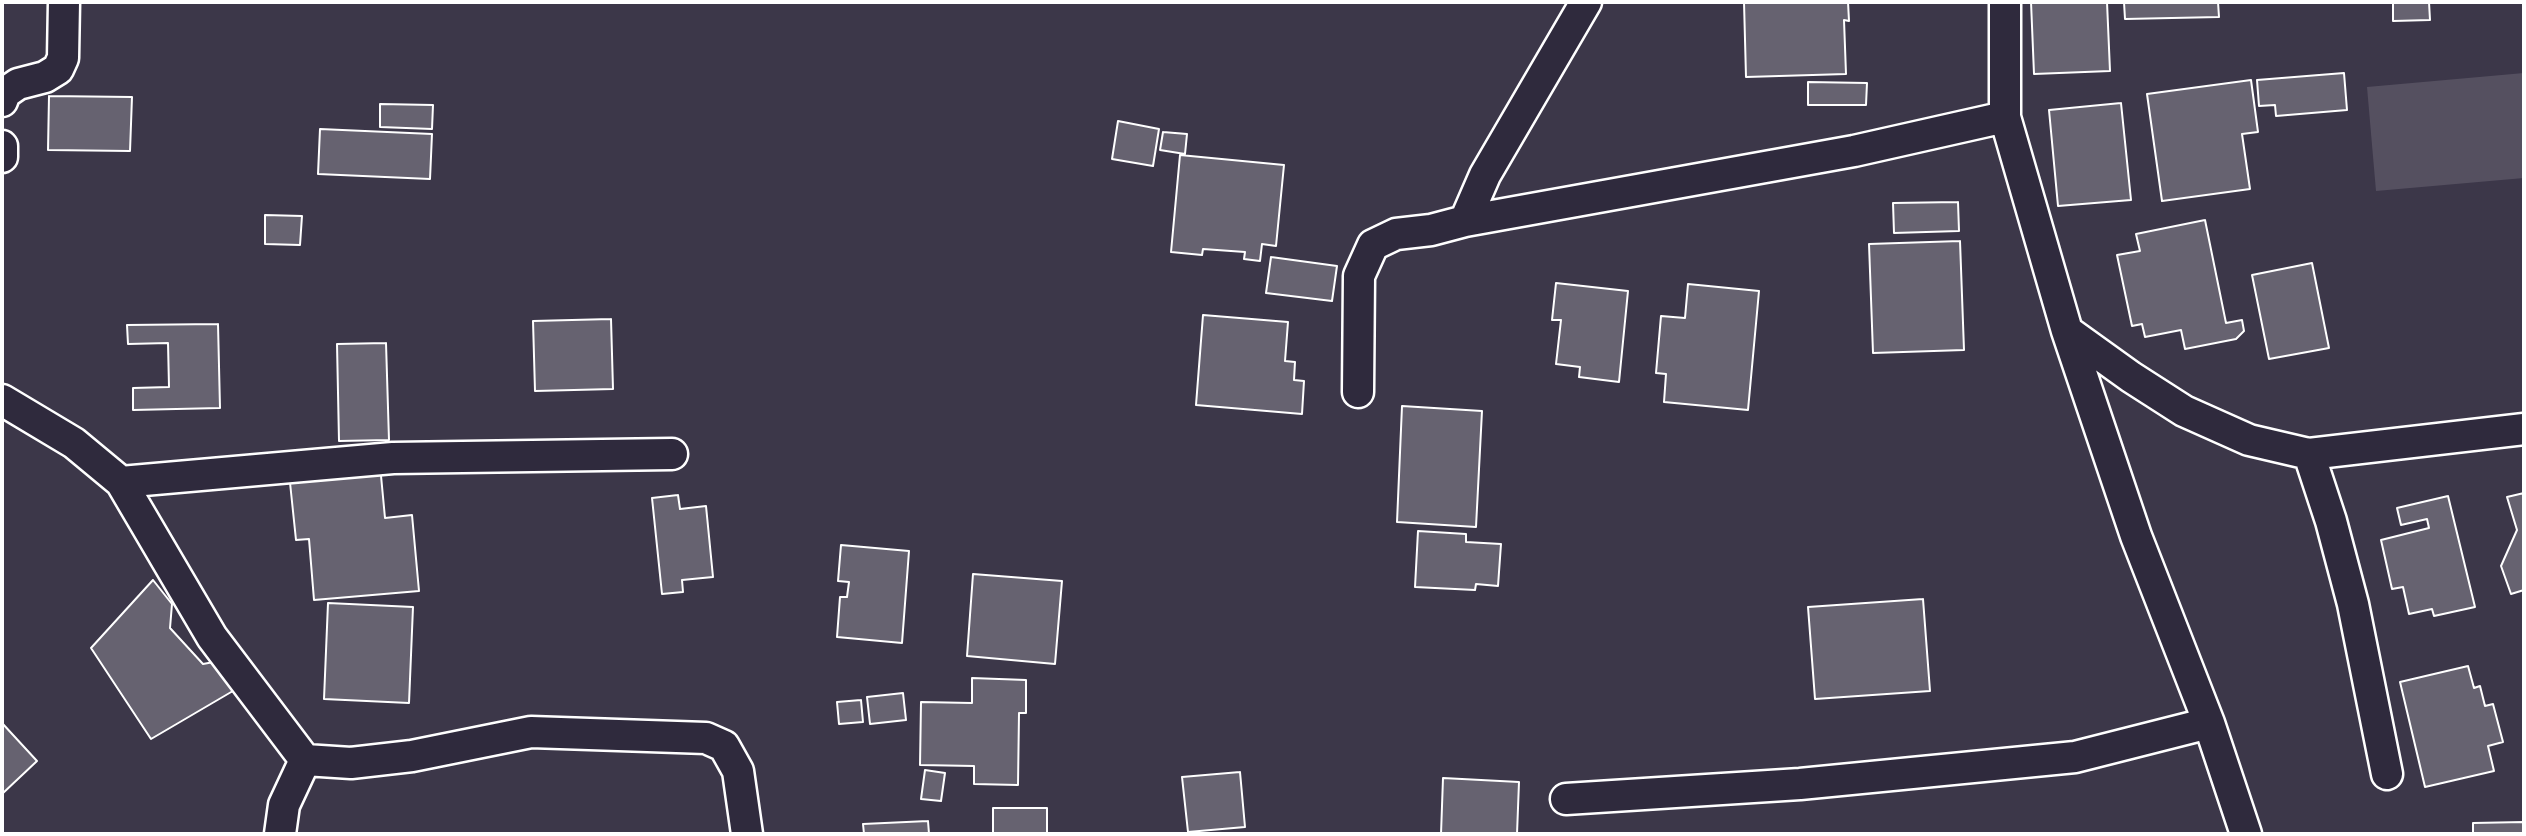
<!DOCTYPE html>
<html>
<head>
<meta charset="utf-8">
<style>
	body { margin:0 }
	#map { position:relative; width:2526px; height:836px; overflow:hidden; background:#3c3749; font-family:"Patrick Hand",sans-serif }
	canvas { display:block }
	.frame { position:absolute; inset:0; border:4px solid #fff; pointer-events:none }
</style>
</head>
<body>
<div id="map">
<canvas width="2526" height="836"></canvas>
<div class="frame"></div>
</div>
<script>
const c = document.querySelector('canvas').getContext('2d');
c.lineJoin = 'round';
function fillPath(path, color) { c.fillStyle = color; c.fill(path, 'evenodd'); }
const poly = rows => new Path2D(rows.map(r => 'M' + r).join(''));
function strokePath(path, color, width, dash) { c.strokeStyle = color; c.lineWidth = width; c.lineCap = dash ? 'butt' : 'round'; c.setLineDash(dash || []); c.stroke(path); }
const green = poly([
	[2524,73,2524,178,2376,191,2367,87]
]);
const building = poly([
	[1744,2,1848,2,1849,21,1844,20,1846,74,1746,77,1744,2],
	[2031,2,2107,2,2110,71,2034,74,2031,2],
	[2124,2,2218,2,2219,17,2125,19,2124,2],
	[2393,2,2429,2,2430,20,2393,21,2393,2],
	[2344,73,2347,110,2276,116,2275,105,2259,106,2257,80,2344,73],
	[2251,80,2258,132,2242,134,2250,189,2162,201,2147,94,2251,80],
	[1808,82,1867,83,1866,105,1808,105,1808,82],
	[49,96,132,97,130,151,48,150,49,96],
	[2121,103,2131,200,2058,206,2049,110,2121,103],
	[380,104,433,105,432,129,380,127,380,104],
	[1118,121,1159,129,1153,166,1112,159,1118,121],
	[320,129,432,134,430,179,318,174,320,129],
	[1163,132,1187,134,1185,154,1160,150,1163,132],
	[1180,155,1284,165,1276,246,1262,244,1260,261,1244,259,1245,252,1203,249,1202,255,1171,252,1180,155],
	[1958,202,1959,231,1894,233,1893,203,1958,202],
	[265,215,302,216,300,245,265,244,265,215],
	[2205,220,2226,323,2242,320,2244,331,2236,339,2185,349,2181,330,2145,337,2142,324,2132,326,2117,255,2140,251,2136,234,2205,220],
	[1960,241,1964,350,1873,353,1869,244,1960,241],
	[1271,257,1337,266,1332,301,1266,293,1271,257],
	[2312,263,2329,348,2269,359,2252,275,2312,263],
	[1556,283,1628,291,1619,382,1579,377,1580,367,1556,364,1561,320,1552,320,1556,283],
	[1688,284,1759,291,1748,410,1664,402,1666,374,1656,373,1661,316,1685,318,1688,284],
	[1203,315,1288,322,1285,361,1295,362,1294,380,1304,381,1302,414,1196,405,1203,315],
	[611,319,613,389,535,391,533,321,611,319],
	[218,324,220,408,133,410,133,388,169,387,168,343,128,344,127,325,218,324],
	[386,343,389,440,339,441,337,344,386,343],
	[1402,406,1482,411,1476,527,1397,522,1402,406],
	[380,465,385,518,412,515,419,591,314,600,309,539,296,540,289,473,380,465],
	[2524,493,2524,590,2511,594,2501,566,2517,530,2507,497,2524,493],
	[678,495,680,509,706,506,713,577,682,580,683,592,662,594,652,498,678,495],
	[2448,496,2475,607,2434,616,2432,609,2409,614,2403,587,2392,589,2381,540,2429,528,2427,519,2401,525,2397,508,2448,496],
	[1418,531,1466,534,1466,542,1501,544,1498,586,1476,584,1475,590,1415,587,1418,531],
	[841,545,909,551,902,643,837,637,840,597,847,597,849,582,838,581,841,545],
	[973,574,1062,581,1055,664,967,656,973,574],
	[153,580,172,604,170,628,203,664,219,661,238,688,151,739,91,648,153,580],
	[1923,599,1930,691,1815,699,1808,607,1923,599],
	[328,603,413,607,409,703,324,699,328,603],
	[2468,666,2474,688,2480,686,2485,706,2493,704,2503,742,2488,746,2494,771,2425,787,2400,682,2468,666],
	[972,678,1026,680,1026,713,1019,713,1018,785,974,784,974,766,920,765,921,702,972,703,972,678],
	[903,693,906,720,870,724,867,697,903,693],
	[861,700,863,722,839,724,837,702,861,700],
	[2,723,37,761,2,794,2,723],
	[925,770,945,773,941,801,921,799,925,770],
	[1240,772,1245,827,1188,832,1182,777,1240,772],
	[1443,778,1519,782,1517,834,1441,834,1443,778],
	[993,808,1047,808,1047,834,993,834,993,808],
	[928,821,929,834,864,834,863,824,928,821],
	[2524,822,2524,834,2473,834,2473,823,2524,822]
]);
const street = poly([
	[2005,2,2005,117,2067,331,2136,536,2209,723,2246,834],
	[2,101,5,93,18,84,45,77,58,69,63,58,64,2],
	[2,146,2,157],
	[1465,221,1854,151,2005,117],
	[2067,331,2131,377,2184,411,2249,440,2309,454,2524,429],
	[1358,392,1359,276,1373,245,1396,234,1431,230,1465,221,1485,175,1586,2],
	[2,400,74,443,121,482,212,637,305,760,351,763,412,756,531,732,706,738,724,746,738,771,747,834],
	[2309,454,2331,521,2353,604,2387,774],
	[121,482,393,458,672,454],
	[1566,799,1800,784,2075,757,2209,723],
	[280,834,284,805,305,760]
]);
fillPath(green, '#555060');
fillPath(building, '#666270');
strokePath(building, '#fff', 2);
strokePath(street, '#fff', 35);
strokePath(street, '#2f2a3d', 30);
</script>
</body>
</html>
